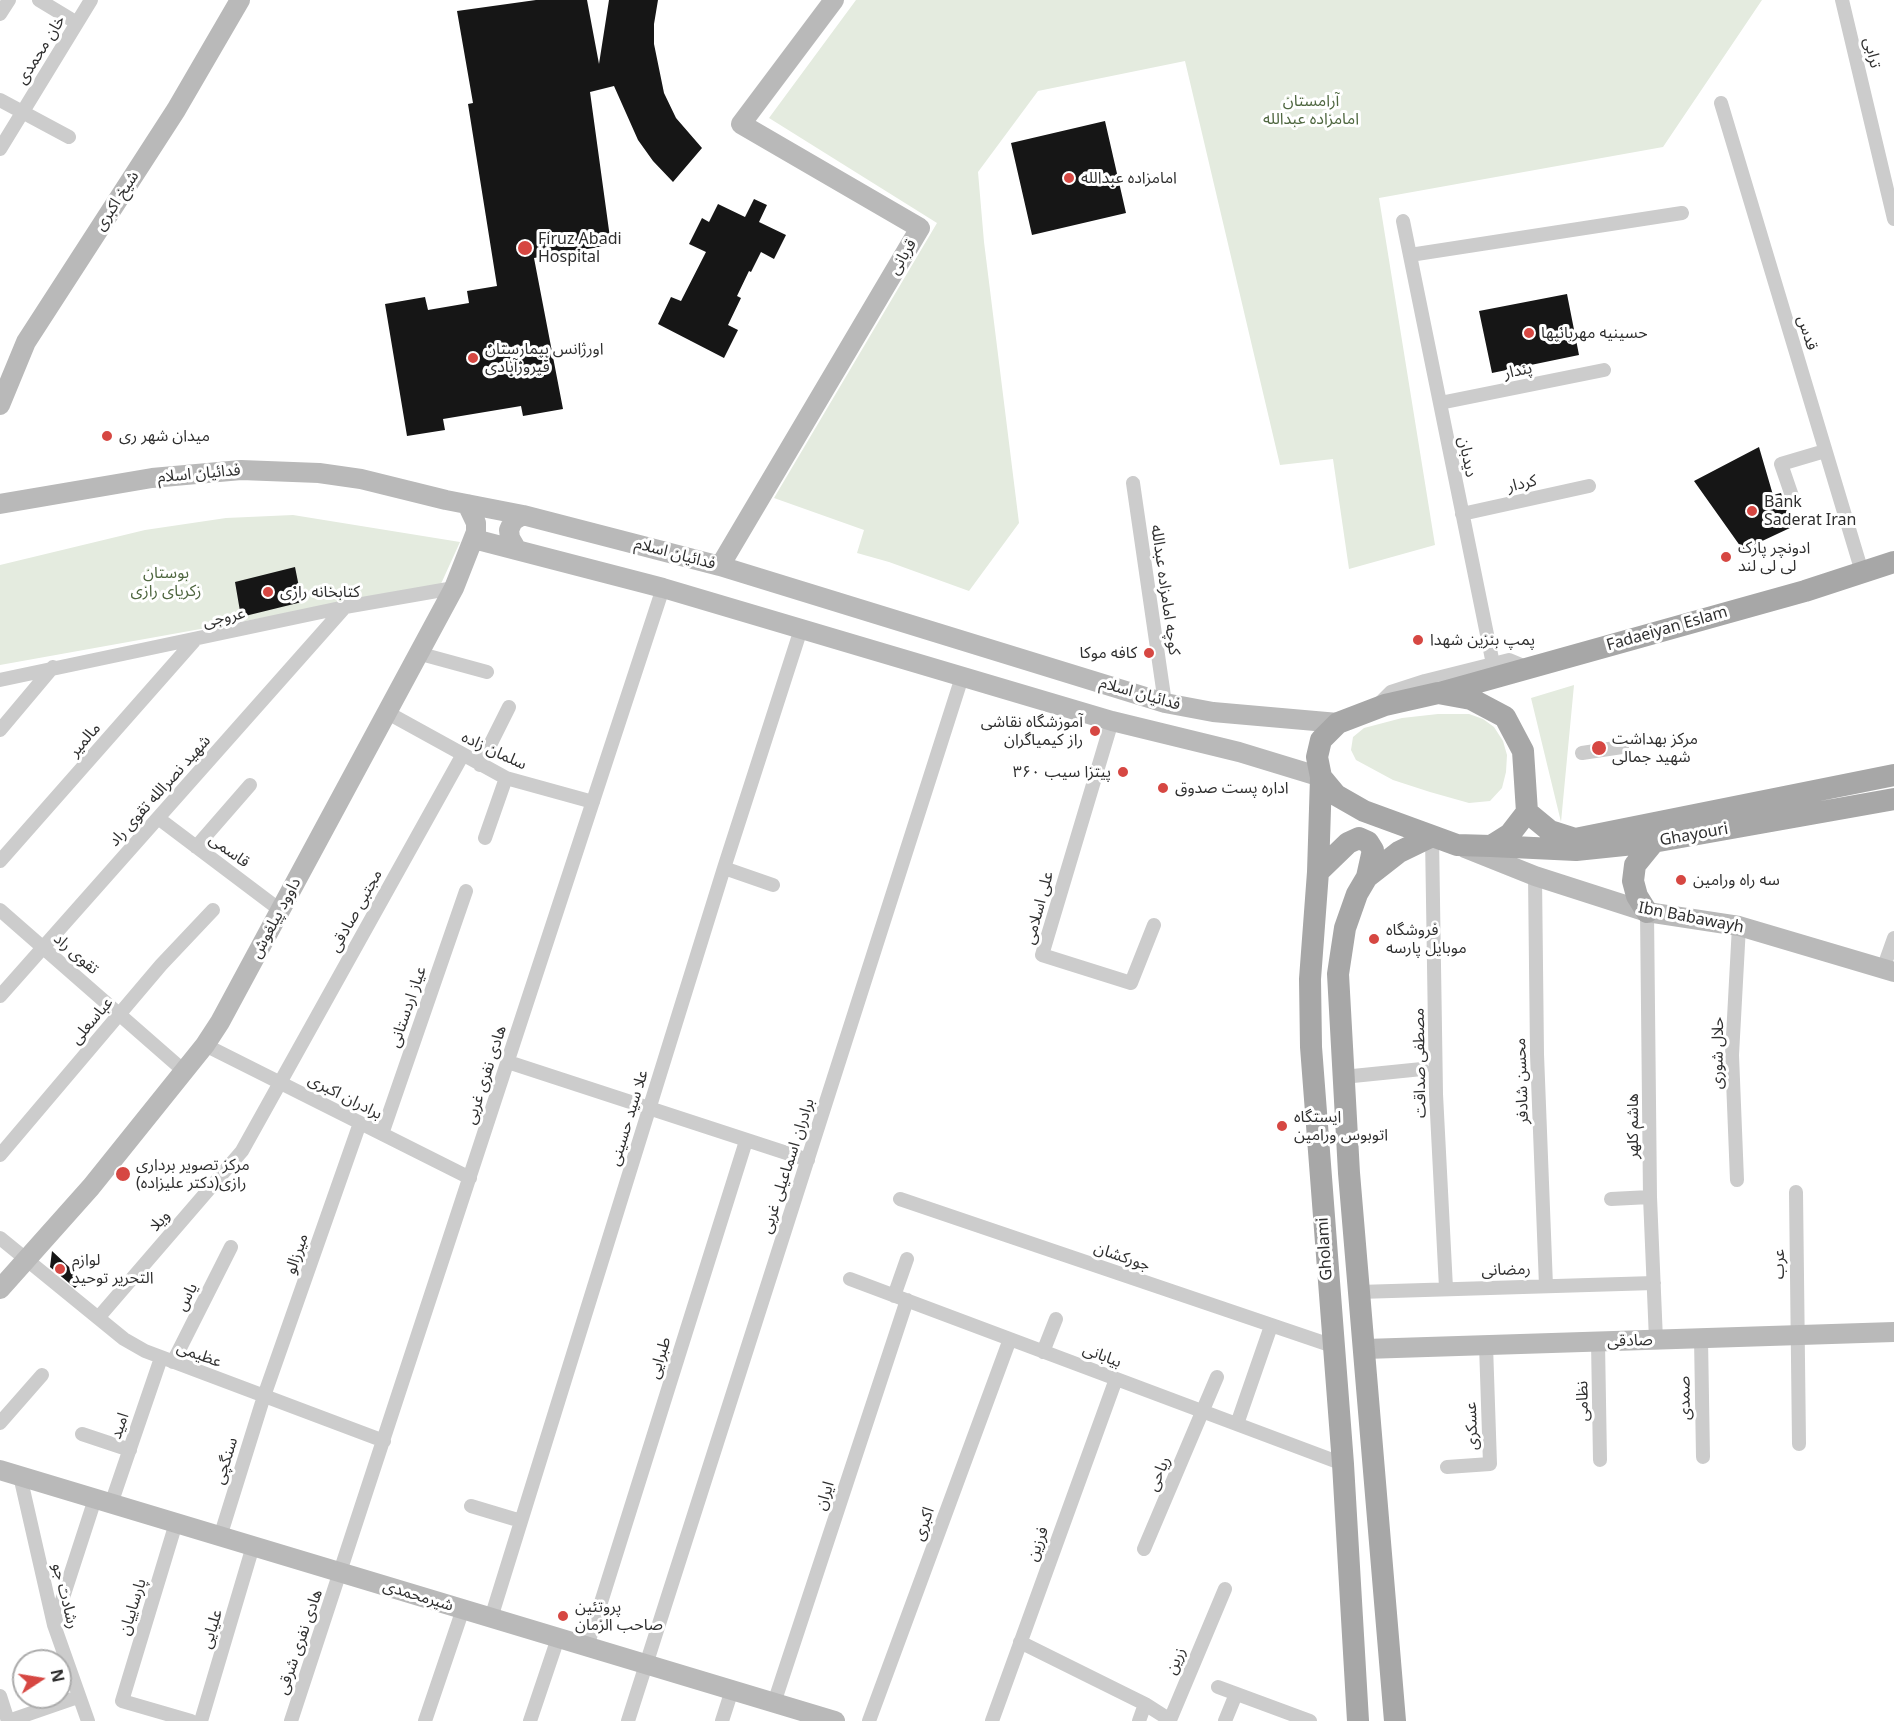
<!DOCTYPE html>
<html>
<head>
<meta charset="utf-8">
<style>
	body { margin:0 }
	#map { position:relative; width:1894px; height:1721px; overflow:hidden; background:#fff; font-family:"Noto Sans",sans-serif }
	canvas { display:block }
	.north { position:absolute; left:12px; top:1649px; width:60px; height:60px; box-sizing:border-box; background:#fff; border:2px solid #acacac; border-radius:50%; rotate:78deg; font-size:16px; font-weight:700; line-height:24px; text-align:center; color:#2f2f2f }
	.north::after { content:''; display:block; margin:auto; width:21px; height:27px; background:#d64742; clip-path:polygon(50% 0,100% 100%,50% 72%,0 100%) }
</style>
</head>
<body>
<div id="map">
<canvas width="1894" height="1721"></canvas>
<div class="north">N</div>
</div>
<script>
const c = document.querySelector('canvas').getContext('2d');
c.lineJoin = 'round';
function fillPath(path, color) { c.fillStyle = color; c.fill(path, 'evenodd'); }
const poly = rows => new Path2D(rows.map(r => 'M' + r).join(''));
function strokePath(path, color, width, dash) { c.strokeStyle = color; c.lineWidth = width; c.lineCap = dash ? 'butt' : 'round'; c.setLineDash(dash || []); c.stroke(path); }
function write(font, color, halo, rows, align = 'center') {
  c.font = font + ' "Noto Sans","Noto Sans Arabic",sans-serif'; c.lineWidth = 6; c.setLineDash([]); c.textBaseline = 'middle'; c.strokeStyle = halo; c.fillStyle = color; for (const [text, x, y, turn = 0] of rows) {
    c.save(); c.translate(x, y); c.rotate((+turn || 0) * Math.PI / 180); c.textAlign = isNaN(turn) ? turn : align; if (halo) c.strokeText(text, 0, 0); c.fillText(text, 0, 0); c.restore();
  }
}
const green = poly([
	[856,0,1762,0,1663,147,1379,198,1435,545,1349,569,1333,459,1280,465,1185,61,1038,91,978,172,984,242,1019,523,969,591,889,562,857,553,864,530,774,498,937,223,769,118],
	[293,515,460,542,440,586,0,665,0,565,145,530,226,518],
	[1574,685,1561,822,1531,698],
	[1438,714,1469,714,1483,719,1494,727,1503,741,1507,755,1506,772,1502,788,1490,801,1469,803,1430,792,1393,780,1356,760,1351,750,1353,737,1364,728,1402,718]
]);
const building = poly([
	[536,0,587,0,599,64,609,0,658,0,654,24,654,44,664,93,676,118,702,148,673,182,653,161,638,140,614,86,590,92,611,245,534,258,563,409,523,416,521,406,443,419,445,430,407,436,385,304,425,297,428,310,469,303,467,291,497,286,468,104,473,103,457,11],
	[1105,121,1126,213,1032,235,1011,143],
	[754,199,767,205,759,222,786,235,774,259,761,252,751,272,749,271,737,296,741,298,728,325,738,330,724,358,658,324,671,297,681,301,706,252,689,244,702,218,709,222,718,204,745,217],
	[1567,294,1579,355,1492,373,1479,311],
	[1759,447,1773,495,1781,493,1792,527,1743,550,1694,481],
	[295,567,302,602,241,617,235,582],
	[52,1251,83,1280,75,1288,50,1267]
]);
const street = poly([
	[39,0,77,23],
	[1842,0,1894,219],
	[0,14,9,0],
	[0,100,69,137],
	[1721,103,1862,572],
	[0,149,91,0],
	[1403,221,1493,664],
	[1410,255,1682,213],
	[1440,403,1604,370],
	[1133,483,1165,703],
	[1792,496,1781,464,1825,451],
	[1462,514,1589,486],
	[421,654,487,672],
	[0,680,345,607,454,588],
	[1379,704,1391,692,1425,681,1509,660,1528,668],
	[388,713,506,778,593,802],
	[1112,721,1042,955,1131,983,1154,925],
	[0,730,53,667],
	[1582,753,1622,747],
	[480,765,509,707],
	[158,818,280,910],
	[1432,836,1436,1094,1446,1288],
	[485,838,506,778],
	[196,847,250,785],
	[0,861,194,641],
	[724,868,773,885],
	[1535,876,1537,1054,1546,1286],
	[0,910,184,1071],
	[1647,912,1650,1197,1656,1340],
	[1883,969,1894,938],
	[0,996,345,607],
	[205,1045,470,1178],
	[508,1062,808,1160],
	[1343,1077,1422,1069],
	[382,1134,466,891],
	[0,1155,161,965,213,910],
	[1737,1180,1732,1055,1739,926],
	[1796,1192,1799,1444],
	[900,1199,1333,1346],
	[1611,1199,1650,1197],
	[0,1238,124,1339,145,1351,384,1441],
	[850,1279,1343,1464],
	[1359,1292,1654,1283],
	[894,1296,907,1259],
	[98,1318,242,1151,462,756],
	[1701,1338,1703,1457],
	[1598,1342,1600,1460],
	[1043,1352,1056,1319],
	[173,1362,231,1247],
	[0,1423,42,1375],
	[1237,1424,1271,1326],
	[82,1434,130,1450],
	[1447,1467,1490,1464,1486,1345],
	[20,1476,54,1625,88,1721],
	[111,1504,161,1358],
	[471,1506,521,1521],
	[176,1523,122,1701,191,1721],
	[220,1537,264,1396,360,1123],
	[1144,1549,1217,1377],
	[491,1618,724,868,801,629],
	[54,1625,95,1499],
	[1020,1642,1145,1704,1170,1720,1225,1589],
	[587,1647,746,1141],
	[1218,1687,1310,1721],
	[0,1696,8,1721],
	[774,1703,907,1300],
	[8,1721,78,1697],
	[201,1721,253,1546],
	[291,1721,663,588],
	[425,1721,463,1609],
	[530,1721,558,1638],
	[628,1721,962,677],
	[722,1721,732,1690],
	[869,1721,1010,1339],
	[992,1721,1116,1379],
	[1139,1721,1145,1704],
	[1225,1721,1236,1694]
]);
const secondary = poly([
	[0,405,26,342,176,110,240,0],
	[0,504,152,478,241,470,319,473,361,479,446,500,523,515,720,566,1165,703,1213,712,1338,723],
	[474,539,663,588,1112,721,1239,752,1321,777],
	[517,550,510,538,509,530,513,521,523,515],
	[720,566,920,228,741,124,834,0],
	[1465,848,1535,876,1647,912,1739,926,1894,972],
	[0,1289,91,1187,205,1045,220,1022,454,588,476,532,476,523,467,504],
	[1365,1349,1894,1332],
	[0,1470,835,1721]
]);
const primary = poly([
	[1443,692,1805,591,1894,562],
	[1321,777,1336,795,1364,811,1457,845,1491,846,1510,834,1527,812,1523,751,1505,717,1471,699,1438,693,1385,705,1338,723,1321,740,1317,757,1321,777,1318,872,1310,979,1311,1047,1343,1464,1358,1721],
	[1527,812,1550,831,1575,839,1894,775],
	[1491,846,1576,850,1653,842,1894,799],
	[1318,872,1348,843,1359,838,1368,842,1373,850,1367,877],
	[1647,912,1637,896,1633,881,1635,865,1657,838],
	[1395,1721,1349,1173,1338,974,1345,928,1357,894,1367,877,1399,852,1432,836]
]);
const markers = [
	[1069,178,6,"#d64742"],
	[525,248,8,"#d64742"],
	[1529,333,6,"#d64742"],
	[473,358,6,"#d64742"],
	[107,436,6,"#d64742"],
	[1752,511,6,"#d64742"],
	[1726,557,6,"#d64742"],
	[268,592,6,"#d64742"],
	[1418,640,6,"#d64742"],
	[1149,653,6,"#d64742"],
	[1095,731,6,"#d64742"],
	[1599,748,8,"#d64742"],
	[1123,772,6,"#d64742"],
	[1163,788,6,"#d64742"],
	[1681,880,6,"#d64742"],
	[1374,939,6,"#d64742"],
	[1282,1126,6,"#d64742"],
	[123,1174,8,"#d64742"],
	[60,1269,6,"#d64742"],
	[563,1616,6,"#d64742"]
];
const streetNames = [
	["خان محمدی",41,50,-58],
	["ترابی",1872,53,77],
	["شیخ اکبری",117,201,-57],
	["قربانی",903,257,-59],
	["قدس",1807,333,73],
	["پندار",1518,371,-12],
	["دیدبان",1467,457,79],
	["فدائیان اسلام",199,474,-5],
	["کردار",1522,484,-13],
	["فدائیان اسلام",675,554,15],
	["کوچه امامزاده عبدالله",1165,590,82],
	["عروجی",224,618,-13],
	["Fadaeiyan Eslam",1667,629,-16],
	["فدائیان اسلام",1140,694,16],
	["مالمیر",85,740,-49],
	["سلمان زاده",494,751,25],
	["شهید نصرالله تقوی راد",160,791,-48],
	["Ghayouri",1694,835,-10],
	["قاسمی",229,851,36],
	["علی اسلامی",1039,908,-75],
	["مجتبی صادقی",356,911,-61],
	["داوود پیلغوش",276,918,-62],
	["Ibn Babawayh",1691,918,11],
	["تقوی راد",76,954,41],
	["عیاز اردستانی",408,1007,-71],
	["عباسعلی",92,1021,-50],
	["حلال شوری",1718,1053,-89],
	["مصطفی صداقت",1420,1063,-91],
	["هادی نفری غربی",486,1075,-72],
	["محسن شادفر",1522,1081,-92],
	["برادران اکبری",345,1097,27],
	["علا سید حسینی",629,1118,-73],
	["هاشم کلهر",1633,1126,-90],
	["برادران اسماعیلی غربی",788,1166,-72],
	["ویلا",160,1221,-49],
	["Gholami",1325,1249,-94],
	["میرزالو",297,1254,-71],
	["جورکشان",1122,1257,19],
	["عرب",1779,1264,-90],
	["رمضانی",1506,1270,-2],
	["یاس",187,1297,-63],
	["صادقی",1630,1341,-2],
	["عظیمی",199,1355,20],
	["بیابانی",1102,1356,21],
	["طبرایی",660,1358,-73],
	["صمدی",1685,1398,-91],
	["نظامی",1583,1401,-91],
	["امید",120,1426,-71],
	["عسکری",1472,1426,-92],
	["سنگچی",226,1461,-73],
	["ریاحی",1159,1474,-67],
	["ایران",825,1496,-72],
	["اکبری",924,1524,-70],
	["فرزین",1038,1544,-70],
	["رشادت جو",65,1596,76],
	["شیرمحمدی",418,1596,17],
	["پارساییان",133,1607,-73],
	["علیایی",212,1629,-73],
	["هادی نفری شرقی",300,1642,-71],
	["زرین",1176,1661,-67]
];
const parkNames = [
	["آرامستان",1311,101],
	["امامزاده عبدالله",1311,119],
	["بوستان",166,573],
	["زکریای رازی",166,591]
];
const poiNames = [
	["امامزاده عبدالله",1081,178],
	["Firuz Abadi",538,239],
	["Hospital",538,257],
	["حسینیه مهربانیها",1541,333],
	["اورژانس بیمارستان",485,349],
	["فیروزآبادی",485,367],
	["میدان شهر ری",119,436],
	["Bank",1764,502],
	["Saderat Iran",1764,520],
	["ادونچر پارک",1738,548],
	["لی لی لند",1738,566],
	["کتابخانه رازی",280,592],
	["پمپ بنزین شهدا",1430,640],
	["کافه موکا",1137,653,"right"],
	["آموزشگاه نقاشی",1083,722,"right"],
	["راز کیمیاگران",1083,740,"right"],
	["مرکز بهداشت",1612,739],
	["شهید جمالی",1612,757],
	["پیتزا سیب ۳۶۰",1111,772,"right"],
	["اداره پست صدوق",1175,788],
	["سه راه ورامین",1693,880],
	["فروشگاه",1386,930],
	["موبایل پارسه",1386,948],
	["ایستگاه",1294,1117],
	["اتوبوس ورامین",1294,1135],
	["مرکز تصویر برداری",136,1165],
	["رازی(دکتر علیزاده)",136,1183],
	["لوازم",72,1260],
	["التحریر توحید",72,1278],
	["پروتئین",575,1607],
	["صاحب الزمان",575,1625]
];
fillPath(green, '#e4ebdf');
fillPath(building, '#161616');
strokePath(street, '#ccc', 14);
strokePath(secondary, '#b9b9b9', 20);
strokePath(primary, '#a7a7a7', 22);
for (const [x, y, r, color] of markers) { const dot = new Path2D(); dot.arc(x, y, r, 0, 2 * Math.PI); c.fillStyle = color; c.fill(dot); strokePath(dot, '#fff', 2); }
write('16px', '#2f2f2f', '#fff', streetNames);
write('16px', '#4f6740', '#fff', parkNames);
write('16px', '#2f2f2f', '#fff', poiNames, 'left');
</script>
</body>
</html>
